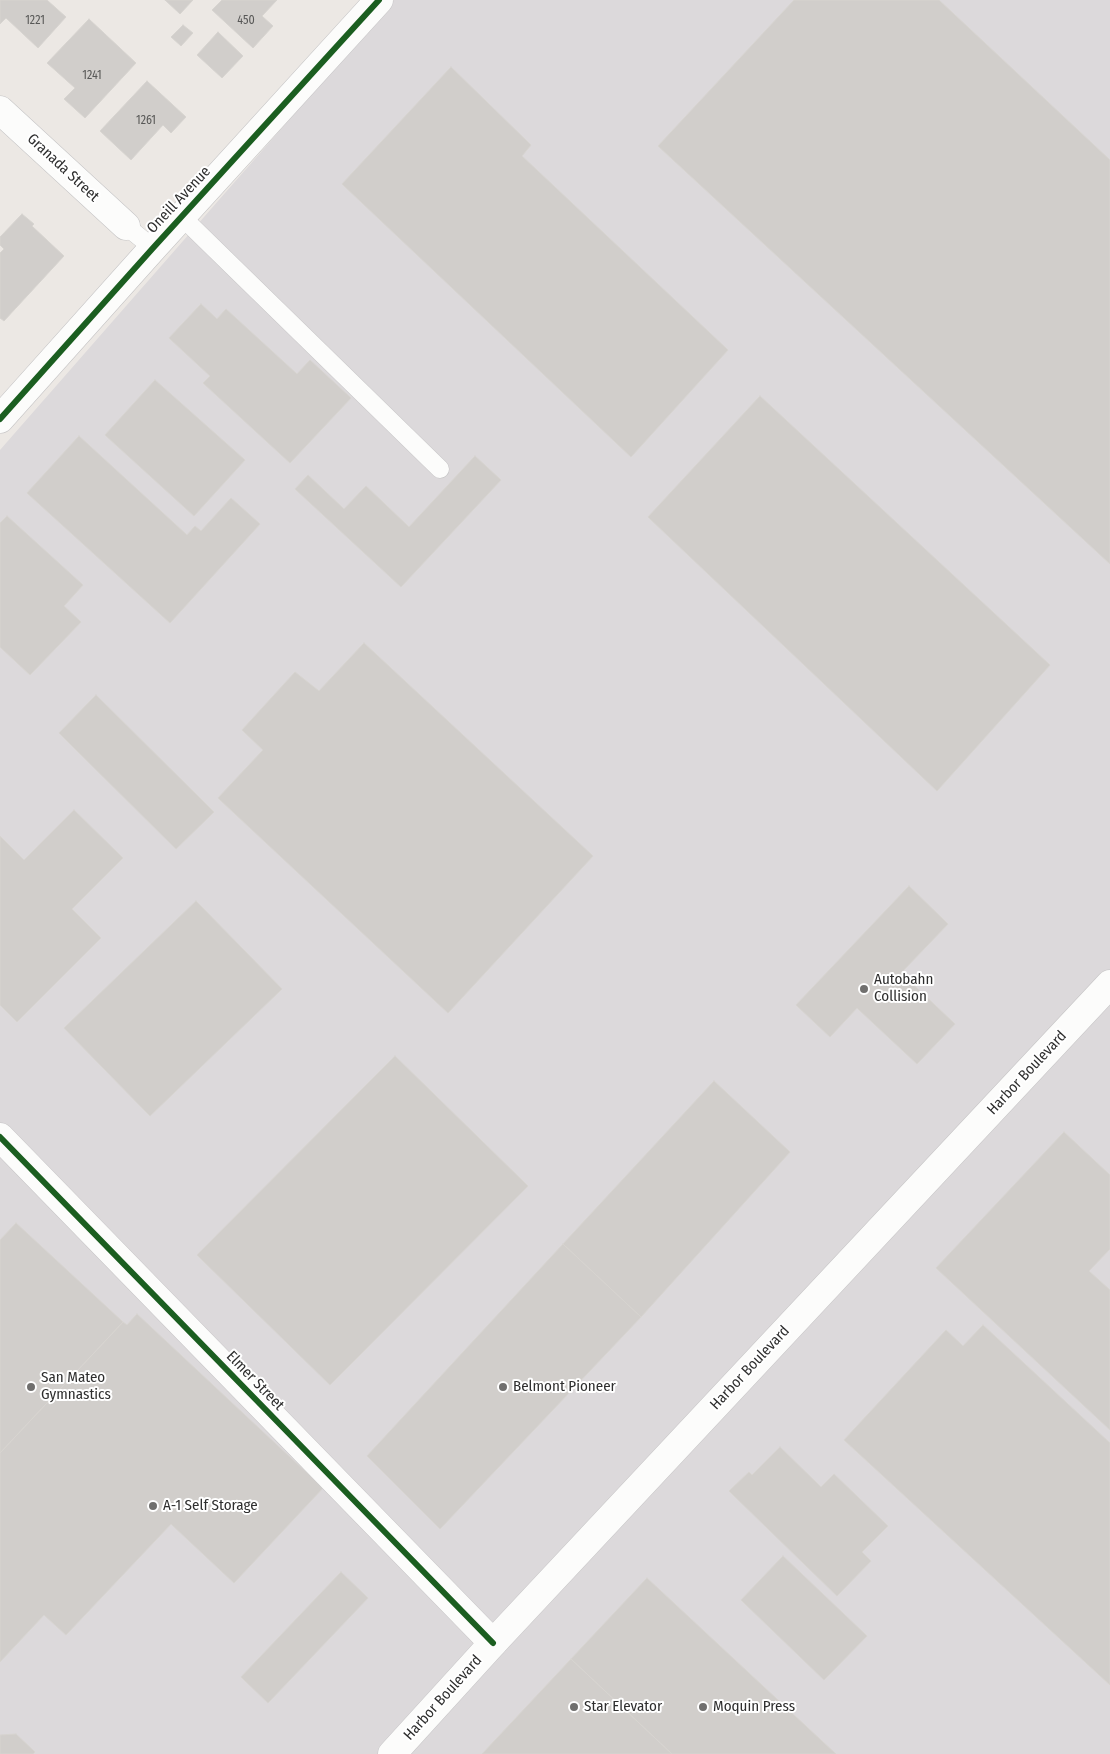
<!DOCTYPE html>
<html>
<head>
<meta charset="utf-8">
<style>
	body { margin:0 }
	canvas { display:block; background:#ece8e4 }
</style>
</head>
<body>
<canvas width="1110" height="1754"></canvas>
<script>
const c = document.querySelector('canvas').getContext('2d');
c.lineJoin = 'round';
function fillPath(path, color) { c.fillStyle = color; c.fill(path, 'evenodd'); }
const poly = rows => new Path2D(rows.map(r => 'M' + r).join(''));
function strokePath(path, color, width, dash) { c.strokeStyle = color; c.lineWidth = width; c.lineCap = dash ? 'butt' : 'round'; c.setLineDash(dash || []); c.stroke(path); }
function write(font, color, halo, rows, align = 'center') {
  c.font = font + ' "Fira Sans Condensed",sans-serif'; c.lineWidth = 4; c.setLineDash([]); c.textBaseline = 'middle'; c.strokeStyle = halo; c.fillStyle = color; for (const [text, x, y, turn = 0] of rows) {
    c.save(); c.translate(x, y); c.rotate((+turn || 0) * Math.PI / 180); c.textAlign = isNaN(turn) ? turn : align; if (halo) c.strokeText(text, 0, 0); c.fillText(text, 0, 0); c.restore();
  }
}
const industrial = poly([
	[394,0,1110,0,1110,1754,0,1754,0,450]
]);
const building = poly([
	[0,0,47,0,66,17,38,48,6,18,0,24,0,0],
	[165,0,193,0,180,14,165,0],
	[222,0,277,0,262,16,273,26,253,48,212,10,222,0],
	[794,0,939,0,1110,160,1110,564,658,146,794,0],
	[89,19,136,63,85,118,64,99,75,88,47,63,89,19],
	[183,25,193,33,181,46,171,37,183,25],
	[218,32,243,56,222,78,197,55,218,32],
	[451,67,531,145,522,156,728,350,631,457,342,184,451,67],
	[147,81,186,117,171,133,163,125,131,160,100,131,147,81],
	[22,214,34,224,32,226,64,256,4,321,0,318,0,253,4,249,0,245,0,237,22,214],
	[201,304,217,319,226,309,297,374,310,360,351,398,290,463,203,383,210,376,169,338,201,304],
	[155,380,245,460,194,516,105,435,155,380],
	[760,396,1050,665,937,791,648,517,760,396],
	[79,436,187,535,195,526,201,531,231,498,260,524,170,623,27,493,79,436],
	[475,456,501,480,401,587,295,489,308,475,344,509,366,486,409,527,475,456],
	[7,516,83,585,64,606,81,622,30,675,0,647,0,523,7,516],
	[364,643,593,856,448,1013,218,798,263,750,242,730,295,672,319,691,364,643],
	[96,695,214,812,176,849,59,733,96,695],
	[74,810,123,858,72,909,101,938,17,1022,0,1005,0,836,24,860,74,810],
	[909,886,948,924,901,973,955,1024,917,1064,857,1008,830,1037,796,1005,909,886],
	[196,901,282,989,150,1116,64,1028,196,901],
	[395,1056,528,1186,330,1385,197,1255,395,1056],
	[714,1081,790,1152,641,1317,563,1244,714,1081],
	[1064,1132,1110,1175,1110,1249,1089,1271,1110,1290,1110,1430,936,1268,1064,1132],
	[16,1223,123,1322,0,1453,0,1240,16,1223],
	[563,1244,641,1317,440,1529,367,1456,563,1244],
	[137,1314,323,1488,234,1583,171,1524,66,1635,44,1615,0,1662,0,1453,123,1322,127,1325,137,1314],
	[983,1325,1110,1443,1110,1685,844,1440,946,1330,963,1346,983,1325],
	[780,1447,821,1487,834,1474,888,1526,862,1552,871,1561,837,1596,729,1491,749,1472,752,1475,780,1447],
	[783,1556,867,1636,824,1680,741,1600,783,1556],
	[341,1572,368,1598,268,1703,241,1677,341,1572],
	[647,1578,836,1754,672,1754,571,1659,647,1578],
	[571,1659,672,1754,482,1754,571,1659],
	[16,1734,35,1752,33,1754,0,1754,0,1735,16,1734]
]);
const lane = poly([
	[182,217,440,469],
	[126,226,153,248]
]);
const street = poly([
	[0,110,126,226],
	[0,419,153,248,379,0],
	[0,1137,493,1643]
]);
const secondary = poly([
	[392,1754,493,1643,1110,984]
]);
const cycleway = poly([
	[0,419,153,248,379,0],
	[0,1137,493,1643]
]);
const markers = [
	[864,989,5,"#706f6e"],
	[31,1387,5,"#706f6e"],
	[503,1387,5,"#706f6e"],
	[153,1506,5,"#706f6e"],
	[574,1707,5,"#706f6e"],
	[703,1707,5,"#706f6e"]
];
const numberNames = [
	["1221",35,21],
	["450",246,21],
	["1241",92,76],
	["1261",146,121]
];
const streetNames = [
	["Granada Street",63,168,43],
	["Oneill Avenue",179,200,-47],
	["Harbor Boulevard",1027,1073,-47],
	["Harbor Boulevard",750,1368,-47],
	["Elmer Street",255,1381,46],
	["Harbor Boulevard",443,1698,-48]
];
const poiNames = [
	["Autobahn",874,980],
	["Collision",874,997],
	["San Mateo",41,1378],
	["Gymnastics",41,1395],
	["Belmont Pioneer",513,1387],
	["A-1 Self Storage",163,1506],
	["Star Elevator",584,1707],
	["Moquin Press",713,1707]
];
fillPath(industrial, '#dcd9db');
fillPath(building, '#d1cecb');
strokePath(building, '#d7d4d0', 1);
strokePath(lane, '#c5c4c5', 19);
strokePath(street, '#c5c4c5', 29);
strokePath(secondary, '#c5c4c5', 29);
strokePath(lane, '#fcfcfb', 18);
strokePath(street, '#fcfcfb', 28);
strokePath(secondary, '#fcfcfb', 28);
strokePath(cycleway, '#1b5e20', 6);
for (const [x, y, r, color] of markers) { const dot = new Path2D(); dot.arc(x, y, r, 0, 2 * Math.PI); c.fillStyle = color; c.fill(dot); strokePath(dot, '#fff', 2); }
write('12px', '#585857', null, numberNames);
write('15px', '#2e2e2e', '#fff', streetNames);
write('15px', '#2e2e2e', '#fff', poiNames, 'left');
</script>
</body>
</html>
